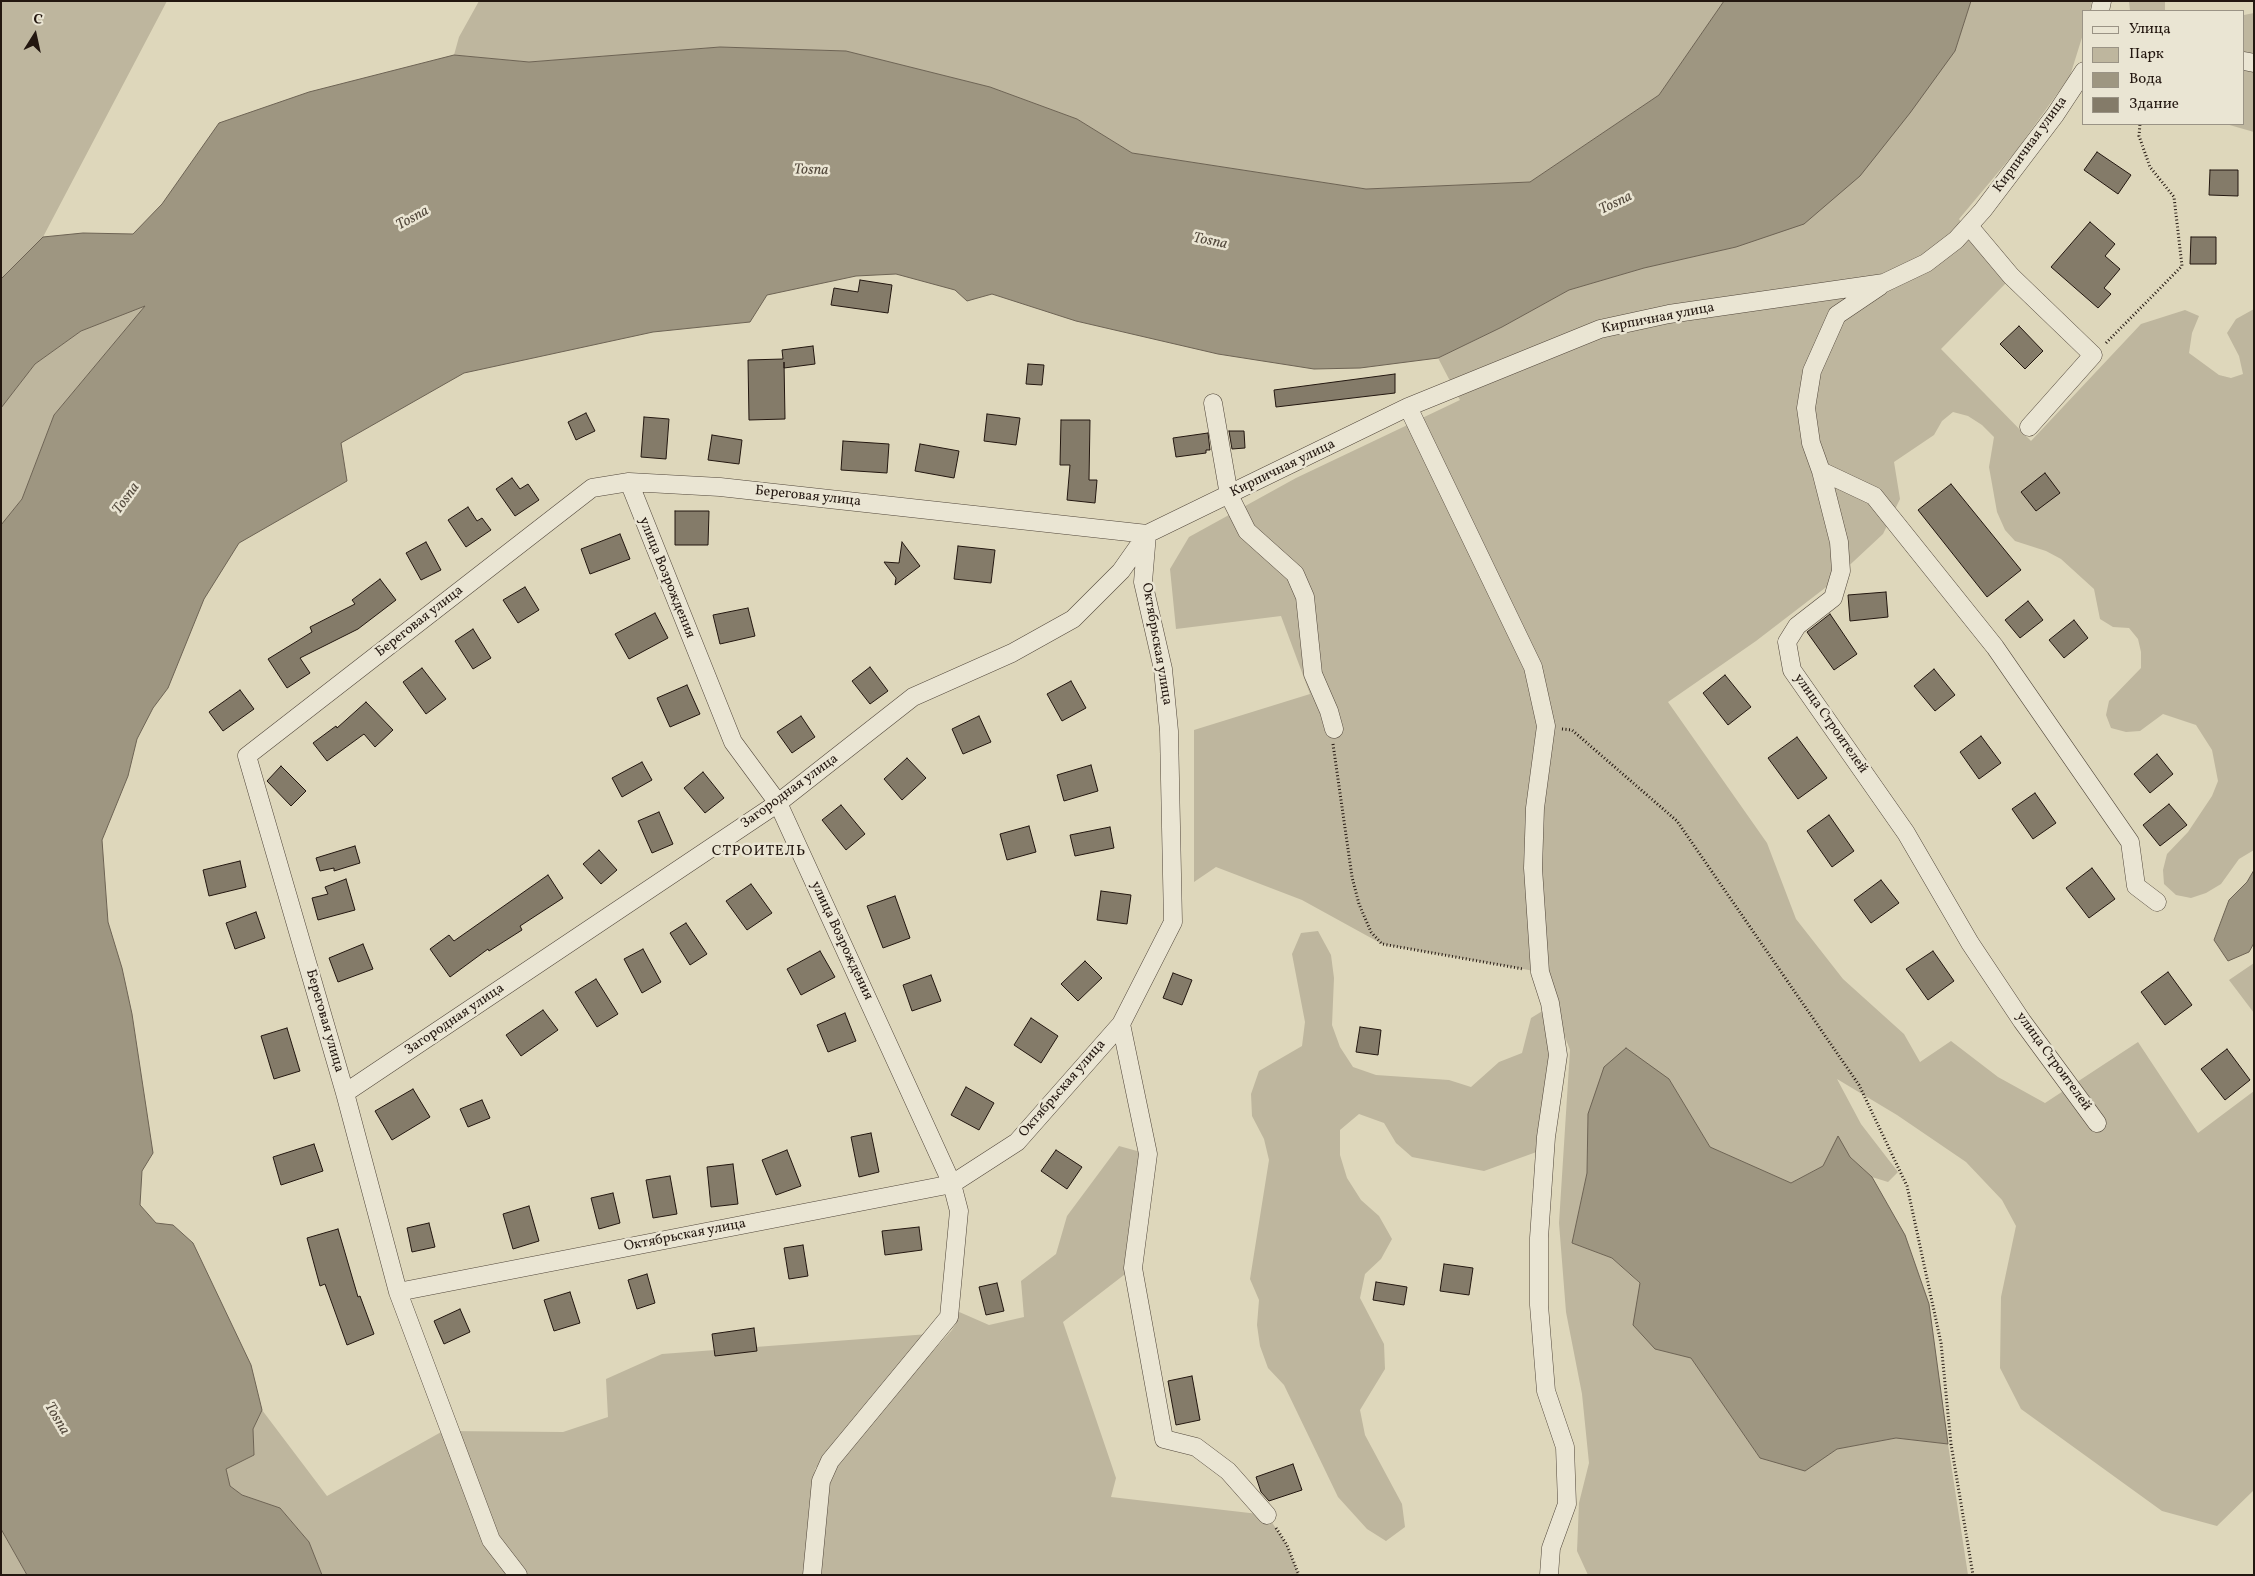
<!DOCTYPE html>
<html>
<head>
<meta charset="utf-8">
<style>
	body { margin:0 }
	#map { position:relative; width:2255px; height:1576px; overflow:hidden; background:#ded7bb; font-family:Vollkorn,serif }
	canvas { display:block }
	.frame { position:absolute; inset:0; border:2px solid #231710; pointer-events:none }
	.legend { position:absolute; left:2082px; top:10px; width:162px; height:115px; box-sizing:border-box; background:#eae5d3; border:1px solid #9a9385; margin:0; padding:6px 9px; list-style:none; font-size:15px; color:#231710 }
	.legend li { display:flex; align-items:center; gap:10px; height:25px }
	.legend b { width:25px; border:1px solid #9a9385 }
	.north { position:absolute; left:10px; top:10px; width:50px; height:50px; -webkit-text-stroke:4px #eae5d3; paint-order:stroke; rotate:10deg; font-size:14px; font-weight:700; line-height:20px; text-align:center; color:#231710 }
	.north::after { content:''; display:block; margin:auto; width:18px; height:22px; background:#231710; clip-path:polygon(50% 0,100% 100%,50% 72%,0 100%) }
</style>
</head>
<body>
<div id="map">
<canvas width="2255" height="1576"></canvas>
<div class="frame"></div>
<ul class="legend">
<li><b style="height:6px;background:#eae5d3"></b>Улица</li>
<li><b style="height:14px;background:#beb69e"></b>Парк</li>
<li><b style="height:14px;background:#9e9681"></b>Вода</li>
<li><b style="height:14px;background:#847b69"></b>Здание</li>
</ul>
<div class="north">С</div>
</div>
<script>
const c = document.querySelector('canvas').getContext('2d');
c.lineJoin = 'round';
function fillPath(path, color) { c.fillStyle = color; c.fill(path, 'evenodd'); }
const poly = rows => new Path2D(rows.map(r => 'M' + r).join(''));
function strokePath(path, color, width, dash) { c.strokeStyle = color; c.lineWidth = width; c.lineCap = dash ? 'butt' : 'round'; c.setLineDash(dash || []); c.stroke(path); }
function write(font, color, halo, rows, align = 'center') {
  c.font = font + ' Vollkorn,serif'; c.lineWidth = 5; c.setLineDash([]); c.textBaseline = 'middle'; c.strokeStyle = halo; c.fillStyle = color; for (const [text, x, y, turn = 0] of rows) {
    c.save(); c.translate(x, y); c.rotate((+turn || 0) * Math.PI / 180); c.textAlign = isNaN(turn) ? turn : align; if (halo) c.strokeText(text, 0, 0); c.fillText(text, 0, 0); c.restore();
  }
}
const green = poly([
	[1,1,167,1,43,237,1,279],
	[479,1,1724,1,1659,95,1530,182,1366,189,1132,153,1077,119,990,87,846,51,720,47,529,62,454,55,459,37],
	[1971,1,2092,1,2090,11,2084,11,2084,31,2070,76,2016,151,1959,219,2006,283,1941,349,2031,441,2141,324,2185,310,2199,316,2192,333,2189,353,2219,375,2231,378,2243,374,2239,356,2227,333,2236,319,2254,309,2254,850,2239,859,2221,884,2206,893,2191,898,2176,895,2164,884,2163,870,2167,854,2188,832,2212,796,2218,781,2212,750,2196,725,2163,714,2140,731,2126,732,2111,728,2106,715,2109,701,2141,668,2141,652,2138,639,2129,628,2113,627,2100,619,2094,589,2061,559,2046,551,2015,541,2005,530,1997,512,1989,467,1994,437,1982,425,1968,416,1953,412,1942,421,1934,435,1894,462,1900,499,1883,534,1825,588,1756,641,1668,702,1767,843,1796,919,1843,979,1904,1034,1920,1062,1951,1041,1998,1077,2045,1103,2138,1042,2198,1133,2254,1091,2254,1490,2217,1526,2162,1511,2021,1409,2000,1368,2001,1297,2016,1226,2002,1200,1966,1162,1897,1115,1837,1079,1861,1124,1898,1172,1888,1182,1872,1177,1850,1157,1823,1166,1791,1183,1710,1147,1669,1079,1588,1114,1587,1173,1572,1243,1612,1258,1640,1284,1655,1349,1691,1358,1760,1458,1805,1470,1837,1449,1896,1438,1948,1444,1968,1575,1588,1575,1577,1551,1579,1503,1589,1463,1582,1394,1566,1312,1559,1223,1570,1050,1540,972,1382,944,1302,900,1216,867,1194,882,1194,730,1310,694,1281,616,1176,629,1170,569,1189,537,1296,478,1460,400,1438,358,1502,327,1569,290,1644,268,1736,247,1955,51],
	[2129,1,2165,1,2165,11,2130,11],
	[2254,13,2254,132,2226,124,2244,124,2244,15],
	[146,305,54,415,22,499,1,525,1,408,35,364,81,331],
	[1318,931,1331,955,1334,978,1332,1025,1340,1047,1353,1067,1376,1075,1449,1080,1471,1087,1499,1062,1522,1053,1531,1018,1549,1007,1553,1051,1542,1150,1484,1171,1412,1157,1396,1143,1384,1123,1359,1114,1340,1130,1340,1155,1347,1178,1361,1200,1379,1216,1392,1239,1381,1259,1365,1274,1360,1298,1384,1344,1385,1369,1360,1410,1365,1435,1402,1504,1405,1527,1386,1541,1367,1529,1338,1497,1284,1385,1268,1368,1260,1346,1257,1325,1259,1300,1250,1279,1269,1160,1264,1139,1252,1116,1251,1094,1259,1071,1302,1046,1305,1022,1292,954,1301,933],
	[2254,963,2254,1013,2229,980],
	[1119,1146,1148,1154,1133,1268,1063,1322,1116,1478,1111,1497,1267,1515,1287,1545,1299,1575,821,1575,829,1481,838,1463,871,1421,952,1330,958,1320,957,1311,989,1325,1024,1317,1021,1281,1056,1254,1067,1216],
	[929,1334,815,1469,804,1575,322,1575,309,1542,280,1508,242,1495,230,1486,226,1469,254,1455,253,1429,262,1410,327,1496,443,1431,563,1432,608,1417,606,1379,662,1354],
	[1,1529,25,1572,27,1575,1,1575]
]);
const water = poly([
	[1724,1,1971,1,1955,51,1910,113,1860,176,1804,224,1736,247,1644,268,1569,290,1502,327,1438,358,1360,368,1314,369,1218,354,1076,321,992,294,967,301,955,290,896,274,856,276,767,295,750,322,653,332,464,373,341,443,347,481,239,543,204,599,168,688,153,708,137,739,128,776,102,840,108,922,122,968,132,1014,153,1153,142,1171,140,1205,156,1223,173,1225,193,1243,251,1365,262,1410,253,1429,254,1455,226,1469,230,1486,242,1495,280,1508,309,1542,322,1575,27,1575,1,1529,1,525,22,499,54,415,145,306,81,331,35,364,1,408,1,279,43,237,83,233,133,234,162,204,219,123,309,92,454,55,529,62,720,47,846,51,990,87,1077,119,1132,153,1366,189,1530,182,1659,95,1724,1],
	[2254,870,2254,943,2249,952,2228,961,2214,940,2229,900,2247,882,2254,870],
	[1626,1048,1669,1079,1710,1147,1791,1183,1823,1166,1838,1136,1850,1157,1872,1177,1905,1235,1929,1304,1948,1444,1896,1438,1837,1449,1805,1471,1760,1458,1691,1358,1655,1349,1633,1325,1640,1283,1612,1258,1572,1243,1587,1173,1588,1114,1604,1067,1626,1048]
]);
const building = poly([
	[2097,152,2131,175,2118,194,2084,170,2097,152],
	[2210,170,2238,170,2238,196,2209,195,2210,170],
	[2090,222,2115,244,2105,256,2120,269,2104,288,2111,294,2098,308,2051,267,2090,222],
	[2191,237,2216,237,2216,264,2190,264,2191,237],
	[860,280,892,285,888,313,831,305,834,288,858,292,860,280],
	[2019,326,2043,351,2025,369,2000,344,2019,326],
	[813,346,815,364,784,368,784,362,785,419,749,420,748,360,783,359,782,350,813,346],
	[1028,364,1044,365,1042,385,1026,384,1028,364],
	[1395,374,1395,393,1276,407,1274,390,1395,374],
	[586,413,595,431,576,440,568,422,586,413],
	[987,414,1020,418,1016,445,984,441,987,414],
	[644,417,669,419,666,459,641,457,644,417],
	[1061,420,1090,420,1089,480,1097,480,1095,503,1067,500,1070,465,1060,465,1061,420],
	[1229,431,1244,431,1245,448,1232,449,1229,431],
	[1208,433,1210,450,1206,450,1206,453,1176,457,1173,438,1208,433],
	[712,435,742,440,739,464,708,460,712,435],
	[843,441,889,444,887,473,841,470,843,441],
	[920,444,959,451,954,478,915,471,920,444],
	[2045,473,2060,493,2036,511,2021,492,2045,473],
	[512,478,520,489,528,484,539,500,515,516,496,489,512,478],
	[1951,484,2021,570,1987,597,1918,510,1951,484],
	[468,507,477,521,482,518,491,530,466,547,448,520,468,507],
	[675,511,709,511,708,545,675,545,675,511],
	[620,534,630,559,590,574,581,549,620,534],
	[426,542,441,570,421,580,406,553,426,542],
	[902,542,920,566,895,585,896,578,884,562,899,563,902,542],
	[958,546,995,550,991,583,954,579,958,546],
	[380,579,396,600,358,629,300,658,310,673,287,688,268,659,312,632,310,627,355,604,352,600,380,579],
	[525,587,539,610,518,623,503,600,525,587],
	[1886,592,1888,617,1850,621,1848,595,1886,592],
	[2028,601,2043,620,2020,638,2005,620,2028,601],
	[748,608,755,636,720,644,713,615,748,608],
	[655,613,668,638,629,659,615,634,655,613],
	[1830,614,1857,654,1834,670,1807,632,1830,614],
	[2074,620,2088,638,2064,658,2049,640,2074,620],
	[473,629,491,658,473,669,455,641,473,629],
	[870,667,888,691,870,704,852,681,870,667],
	[422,668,446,699,426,714,403,682,422,668],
	[1934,669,1955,695,1935,711,1914,686,1934,669],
	[1725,675,1751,707,1728,725,1703,693,1725,675],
	[1071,681,1086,708,1062,721,1047,694,1071,681],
	[687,685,700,714,670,727,657,698,687,685],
	[240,690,254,709,223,731,209,712,240,690],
	[366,702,393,730,375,747,364,734,327,761,313,743,336,726,337,728,366,702],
	[801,716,815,737,792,753,777,732,801,716],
	[979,716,991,742,963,754,952,729,979,716],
	[1981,736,2001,763,1979,779,1960,752,1981,736],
	[1797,737,1827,778,1798,799,1768,758,1797,737],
	[2157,754,2173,774,2150,793,2134,774,2157,754],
	[907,758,926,778,902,800,884,779,907,758],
	[642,762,652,780,622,797,612,778,642,762],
	[1091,765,1098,791,1064,801,1057,775,1091,765],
	[281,766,306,791,291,806,267,781,281,766],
	[703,772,724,798,705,813,684,788,703,772],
	[2035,793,2056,823,2033,839,2012,809,2035,793],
	[2169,804,2187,825,2160,846,2143,825,2169,804],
	[841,805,865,834,846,850,822,820,841,805],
	[659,812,673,844,652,853,638,821,659,812],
	[1829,815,1854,851,1832,867,1807,831,1829,815],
	[1029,826,1036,852,1007,860,1000,834,1029,826],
	[1110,827,1114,848,1075,856,1070,835,1110,827],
	[355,846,360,863,334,871,334,868,320,871,316,858,355,846],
	[599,850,617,870,601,884,583,864,599,850],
	[240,861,246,887,209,896,203,870,240,861],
	[2092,868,2115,899,2089,918,2066,888,2092,868],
	[548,875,563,898,520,926,522,930,489,951,488,949,450,977,430,949,449,935,454,941,548,875],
	[346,879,355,910,318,920,312,898,328,894,325,887,346,879],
	[1881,880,1899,903,1871,923,1854,900,1881,880],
	[751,884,772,913,747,930,726,901,751,884],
	[1101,891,1131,895,1127,924,1097,920,1101,891],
	[895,896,910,938,883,948,867,906,895,896],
	[256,912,265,938,235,949,226,923,256,912],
	[686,923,707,954,690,965,670,933,686,923],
	[363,944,373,969,338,982,329,958,363,944],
	[643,949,661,982,642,993,624,959,643,949],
	[820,951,835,977,801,995,787,969,820,951],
	[1933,951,1954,981,1928,1000,1906,969,1933,951],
	[1085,961,1102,978,1078,1001,1061,984,1085,961],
	[2168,972,2192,1005,2165,1025,2141,992,2168,972],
	[1173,973,1192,980,1182,1005,1163,998,1173,973],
	[931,975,941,1001,912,1011,903,985,931,975],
	[596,979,618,1014,597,1027,575,992,596,979],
	[543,1010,558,1030,521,1056,506,1035,543,1010],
	[845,1013,856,1041,828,1052,817,1025,845,1013],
	[1031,1018,1058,1036,1041,1063,1014,1045,1031,1018],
	[1360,1027,1381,1030,1378,1055,1356,1052,1360,1027],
	[287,1028,300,1071,274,1079,261,1036,287,1028],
	[2227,1049,2250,1080,2225,1100,2201,1069,2227,1049],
	[966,1087,994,1103,979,1130,951,1115,966,1087],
	[413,1089,430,1117,392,1140,375,1111,413,1089],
	[482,1100,490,1118,468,1127,460,1109,482,1100],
	[871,1133,879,1172,859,1177,851,1137,871,1133],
	[314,1144,323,1171,281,1185,273,1157,314,1144],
	[787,1150,801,1186,776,1195,762,1160,787,1150],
	[1056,1150,1082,1167,1067,1189,1041,1171,1056,1150],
	[733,1164,738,1204,711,1207,707,1167,733,1164],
	[670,1176,677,1214,653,1218,646,1180,670,1176],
	[613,1193,620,1223,599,1229,591,1198,613,1193],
	[529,1206,539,1241,513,1249,503,1214,529,1206],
	[429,1223,435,1247,412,1252,407,1228,429,1223],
	[919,1227,922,1250,885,1255,882,1231,919,1227],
	[338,1229,358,1297,360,1296,374,1334,347,1345,325,1284,320,1286,307,1238,338,1229],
	[803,1245,808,1276,789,1279,784,1248,803,1245],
	[1444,1264,1473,1268,1469,1295,1440,1291,1444,1264],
	[647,1274,655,1303,637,1309,628,1280,647,1274],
	[1376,1282,1407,1287,1404,1305,1373,1300,1376,1282],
	[997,1283,1004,1311,986,1315,979,1287,997,1283],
	[570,1292,580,1323,554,1331,544,1300,570,1292],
	[460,1309,470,1332,444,1344,434,1321,460,1309],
	[754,1328,757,1351,715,1356,712,1334,754,1328],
	[1192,1376,1200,1420,1176,1425,1168,1381,1192,1376],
	[1293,1464,1302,1490,1269,1501,1261,1492,1256,1477,1293,1464]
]);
const path = poly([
	[2106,343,2182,266,2174,197,2150,167,2139,136,2140,124],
	[1562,729,1572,730,1677,821,1859,1085,1907,1186,1941,1343,1951,1444,1973,1575],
	[1333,744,1352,877,1359,904,1371,932,1382,944,1523,969],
	[1276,1528,1287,1545,1299,1575]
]);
const minor = poly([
	[2100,11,2102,1],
	[2244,61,2254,63],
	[1969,226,2011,276,2093,355,2029,427],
	[1880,286,1837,315,1812,371,1806,408,1811,443,1821,471,1839,542,1841,571,1833,598,1797,626,1787,642,1792,670,1906,833,1970,943,2022,1021,2097,1123],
	[1213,403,1229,495,1247,531,1295,574,1305,597,1313,674,1329,711,1334,729],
	[1408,407,1533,667,1546,726,1535,808,1533,868,1540,972,1550,1003,1558,1055,1546,1137,1539,1238,1539,1305,1546,1391,1565,1447,1567,1504,1551,1548,1549,1575],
	[1821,471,1874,496,1995,647,2130,842,2136,886,2157,902],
	[629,482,733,742,778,803,952,1184,959,1211,949,1317,830,1461,821,1481,812,1575],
	[1121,1024,1148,1154,1133,1268,1164,1439,1196,1447,1228,1471,1267,1515],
	[345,1093,778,803,913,697,1012,653,1073,619,1121,571,1147,534,1408,407,1600,329,1669,314,1884,283,1926,263,1956,240,1983,210,2055,115,2084,71],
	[398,1292,952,1184,1017,1142,1121,1024,1173,922,1169,731,1163,669,1143,582,1147,534],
	[518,1575,491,1540,398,1292,345,1093,247,756,592,488,629,482,720,487,1147,534]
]);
const streetNames = [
	["Кирпичная улица",2031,145,-54],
	["Кирпичная улица",1658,319,-11],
	["Кирпичная улица",1283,469,-26],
	["Береговая улица",808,497,6],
	["улица Возрождения",666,578,68],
	["Береговая улица",420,622,-38],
	["Октябрьская улица",1156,644,80],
	["улица Строителей",1830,724,55],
	["Загородная улица",790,792,-36],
	["улица Возрождения",841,941,65],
	["Загородная улица",455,1020,-34],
	["Береговая улица",324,1021,74],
	["улица Строителей",2053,1062,54],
	["Октябрьская улица",1063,1089,-49],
	["Октябрьская улица",685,1236,-11]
];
const waterNames = [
	["Tosna",811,171,1],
	["Tosna",1616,204,-26],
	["Tosna",413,219,-29],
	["Tosna",1210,242,11],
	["Tosna",127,499,-54],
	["Tosna",56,1419,59]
];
const neighbourhoodNames = [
	["СТРОИТЕЛЬ",759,852]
];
fillPath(green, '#beb69e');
fillPath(water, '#9e9681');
strokePath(water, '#6d6354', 1);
fillPath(building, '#847b69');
strokePath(building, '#231710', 1);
strokePath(minor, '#52473b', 19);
strokePath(path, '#231710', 3, [1, 2.5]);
strokePath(minor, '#eae5d3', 18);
write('14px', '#231710', '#eae5d3', streetNames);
write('italic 15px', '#544a3d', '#eae5d3', waterNames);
c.letterSpacing = '1px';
write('15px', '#231710', '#eae5d3', neighbourhoodNames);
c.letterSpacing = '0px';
</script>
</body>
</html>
